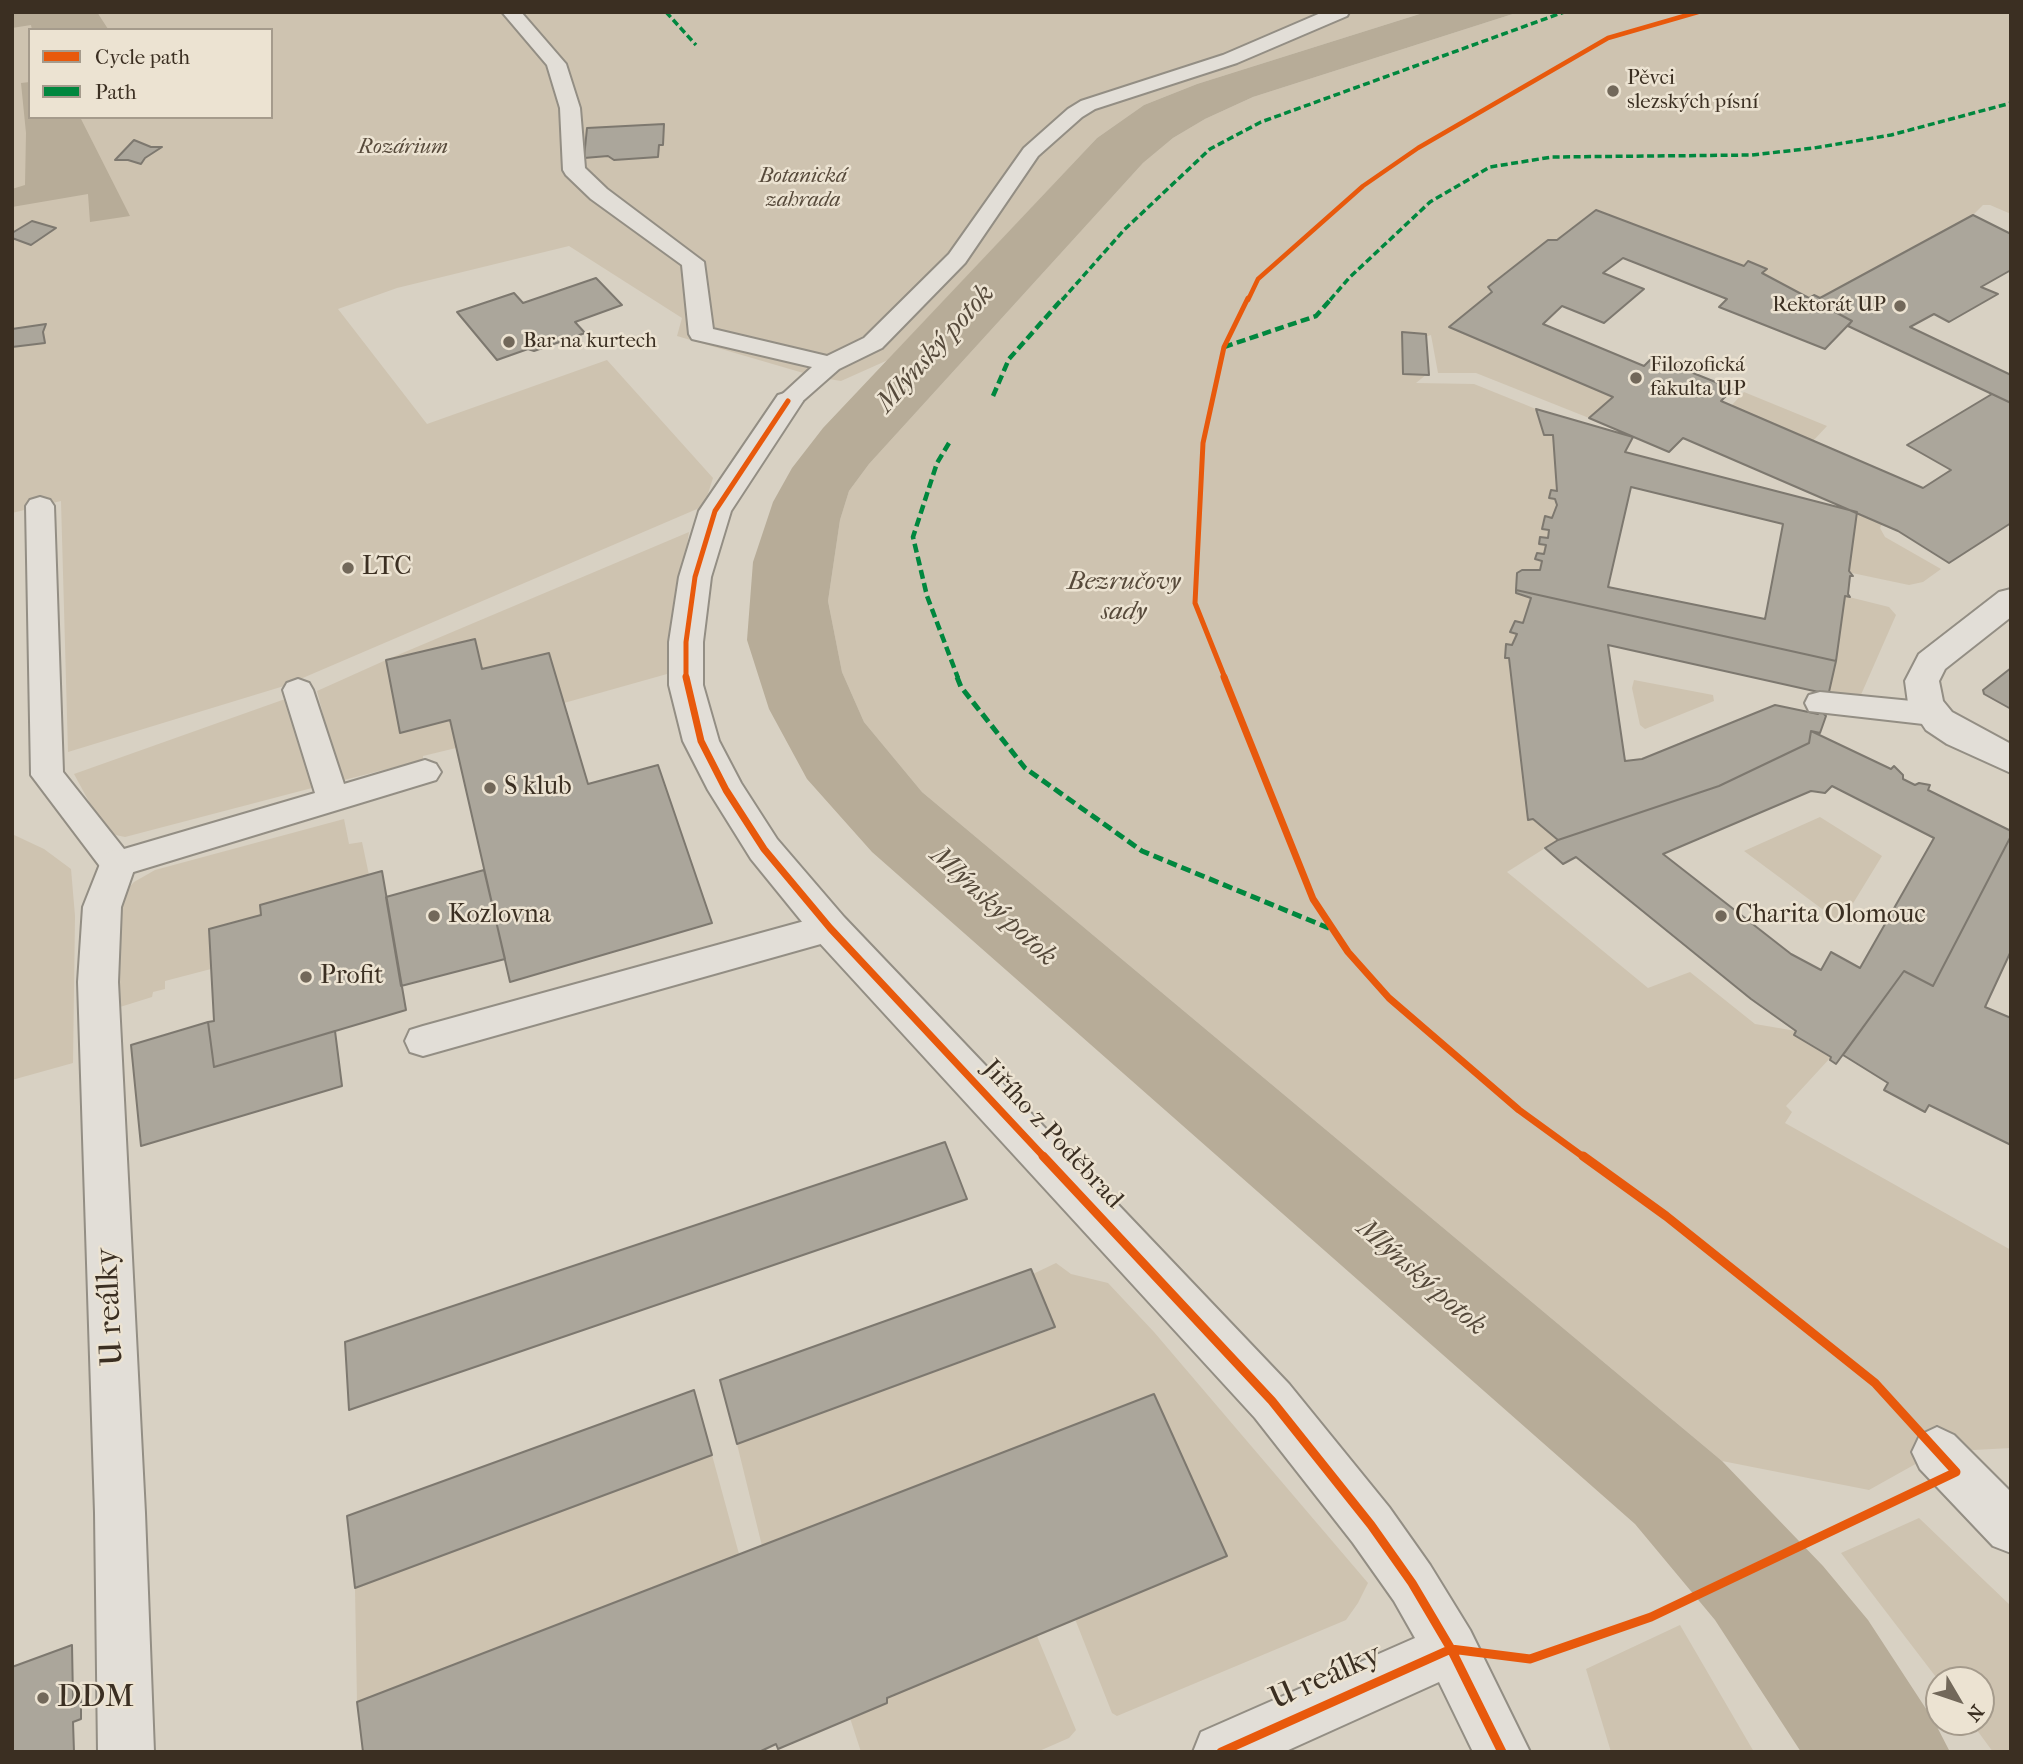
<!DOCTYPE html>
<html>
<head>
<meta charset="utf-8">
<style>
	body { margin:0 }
	#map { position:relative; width:2023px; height:1764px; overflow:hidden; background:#d8d1c3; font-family:"IM FELL French Canon",serif }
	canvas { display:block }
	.frame { position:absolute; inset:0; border:14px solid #3b2f22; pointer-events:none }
	.legend { position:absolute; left:28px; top:28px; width:245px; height:91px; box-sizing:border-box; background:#ece3d2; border:2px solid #a59b8c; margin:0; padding:9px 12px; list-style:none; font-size:21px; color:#3b2f22 }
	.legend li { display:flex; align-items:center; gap:14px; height:35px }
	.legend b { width:35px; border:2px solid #a59b8c }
	.north { position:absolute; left:1925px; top:1666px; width:70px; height:70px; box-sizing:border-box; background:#ece3d2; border:2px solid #a59b8c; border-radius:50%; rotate:129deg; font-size:19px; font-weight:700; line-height:28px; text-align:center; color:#3b2f22 }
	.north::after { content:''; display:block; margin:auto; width:24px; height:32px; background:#72685a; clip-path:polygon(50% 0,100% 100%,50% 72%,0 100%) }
</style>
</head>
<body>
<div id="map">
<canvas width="2023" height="1764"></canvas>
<div class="frame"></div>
<ul class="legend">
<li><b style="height:9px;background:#e8590c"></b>Cycle path</li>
<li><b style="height:9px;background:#00873e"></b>Path</li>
</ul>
<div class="north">N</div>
</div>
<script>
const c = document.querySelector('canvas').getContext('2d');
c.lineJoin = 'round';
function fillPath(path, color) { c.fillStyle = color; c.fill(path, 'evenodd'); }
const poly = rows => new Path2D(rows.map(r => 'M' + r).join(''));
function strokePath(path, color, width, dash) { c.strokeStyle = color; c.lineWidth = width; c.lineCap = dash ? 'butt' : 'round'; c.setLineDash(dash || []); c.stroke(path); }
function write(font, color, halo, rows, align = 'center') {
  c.font = font + ' "IM FELL French Canon",serif'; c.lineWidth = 5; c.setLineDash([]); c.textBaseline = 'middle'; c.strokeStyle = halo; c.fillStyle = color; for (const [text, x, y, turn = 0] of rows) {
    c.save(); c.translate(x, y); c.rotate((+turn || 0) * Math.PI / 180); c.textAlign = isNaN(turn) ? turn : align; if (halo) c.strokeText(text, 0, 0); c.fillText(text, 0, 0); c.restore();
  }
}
const green = poly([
	[12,12,1426,12,1197,84,1144,105,1097,138,888,360,841,381,817,377,677,336,682,318,569,246,397,288,338,309,427,424,607,360,713,478,704,506,284,686,68,752,61,501,12,513],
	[30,30,271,30,271,117,30,117],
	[1519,12,2011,12,2011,214,1990,205,1983,205,1973,215,1820,298,1814,295,1809,298,1762,273,1766,268,1749,261,1744,266,1595,210,1557,240,1548,240,1488,286,1492,292,1450,327,1613,397,1589,418,1476,373,1438,373,1431,335,1421,338,1427,374,1416,383,1474,384,1536,409,1544,435,1553,435,1557,491,1551,491,1549,497,1555,499,1557,505,1552,518,1545,517,1542,529,1549,530,1548,538,1540,537,1539,543,1546,545,1544,554,1537,553,1535,559,1542,561,1540,570,1522,570,1517,573,1516,593,1531,598,1523,623,1515,621,1517,634,1512,645,1506,644,1505,658,1509,658,1528,819,1533,819,1558,840,1507,872,1648,988,1690,972,1755,1024,1796,1031,1794,1035,1831,1057,1786,1106,1792,1112,1785,1123,2011,1250,2011,1448,1937,1452,1869,1490,1722,1461,922,792,864,722,842,672,828,601,840,520,849,491,869,464,1143,163,1173,138,1205,119,1253,97],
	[1744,392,1827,426,1813,441,1731,406],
	[1857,512,1882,524,1880,528,1885,537,1941,569,1923,582,1909,585,1852,573,1849,571],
	[689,532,667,674,564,703,551,659,482,669,475,639,386,660,400,733,450,720,456,748,423,756,423,760,340,781,317,691,386,660],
	[1845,596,1889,607,1896,615,1860,697,1829,695],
	[1634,680,1713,695,1714,701,1645,729,1640,725,1632,688],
	[288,698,312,788,125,837,106,833,74,774],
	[1820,817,1882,856,1841,923,1744,851],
	[344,819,349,844,362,842,369,875,261,915,209,929,211,969,165,981,165,989,153,992,152,997,120,1007,118,913,122,895,134,882,155,870],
	[12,834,44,849,71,869,75,916,73,1063,12,1080],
	[1056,1263,1071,1274,1108,1283,1154,1332,1368,1583,1358,1603,1346,1620,1117,1716,1112,1713,1075,1619,1227,1556,1154,1394,762,1546,737,1444,1055,1328,1033,1274],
	[712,1455,739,1554,357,1702,355,1588],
	[1919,1518,2011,1606,2011,1752,1993,1752,1971,1722,1981,1722,1981,1680,1939,1681,1841,1553],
	[1680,1625,1754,1752,1611,1752,1586,1669],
	[1037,1636,1076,1730,1069,1738,1037,1752,861,1752,850,1718,887,1698]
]);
const water = poly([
	[12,12,97,12,108,29,32,30,31,25,12,28],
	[1426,12,1519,12,1253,97,1205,119,1173,138,1143,163,869,464,849,491,840,520,828,601,842,672,864,722,922,792,1722,1461,1823,1566,1868,1620,1934,1721,1950,1752,1801,1752,1715,1620,1635,1524,872,852,807,779,769,709,747,640,753,562,773,502,792,468,823,428,1097,138,1144,105,1197,84],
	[30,82,30,117,80,117,130,216,90,222,88,194,12,207,12,189,25,185,26,133,21,83]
]);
const building = poly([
	[664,124,663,145,659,145,658,157,614,160,608,156,584,158,587,128,664,124],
	[134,140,151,147,162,147,145,158,141,164,128,160,115,160,134,140],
	[1596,210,1744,266,1748,261,1767,269,1762,273,1852,321,1825,349,1719,307,1727,299,1623,258,1603,273,1644,289,1604,323,1562,306,1543,324,1644,366,1653,357,1733,389,1721,401,1923,488,1951,470,1907,445,1992,394,2011,403,2011,523,1949,563,1898,531,1683,438,1669,452,1589,418,1613,397,1449,327,1492,292,1488,287,1548,240,1557,240,1596,210],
	[1973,215,2011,234,2011,270,1981,287,1998,294,1949,322,1934,314,1910,327,2011,375,2011,403,1848,326,1852,321,1809,298,1814,295,1820,298,1973,215],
	[32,221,56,228,31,245,12,238,12,233,32,221],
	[596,278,622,305,575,322,585,333,534,351,528,349,497,360,457,312,514,293,523,303,596,278],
	[46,324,43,332,45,343,12,347,12,329,46,324],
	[1402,332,1426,334,1429,375,1403,374,1402,332],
	[1536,409,1633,437,1625,452,1857,512,1849,571,1853,576,1850,576,1848,594,1850,597,1845,596,1836,661,1516,590,1517,573,1522,570,1540,570,1542,561,1535,559,1537,553,1544,554,1546,545,1539,544,1540,537,1548,538,1549,530,1542,529,1545,516,1552,518,1557,505,1555,499,1549,498,1551,490,1557,491,1553,435,1544,435,1536,409],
	[1631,487,1783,524,1765,619,1608,587,1631,487],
	[1516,590,1836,661,1824,714,1826,716,1820,733,1811,731,1809,743,1719,786,1558,840,1533,819,1528,820,1509,658,1505,658,1506,644,1512,645,1517,634,1510,632,1515,621,1523,623,1531,598,1516,593,1516,590],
	[1608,645,1823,693,1818,714,1775,705,1642,759,1625,761,1608,645],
	[475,639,482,669,549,653,588,784,658,765,712,923,510,982,450,720,400,733,386,660,475,639],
	[2011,668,2011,709,1984,694,1983,690,2011,668],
	[1811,731,1891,769,1894,766,1903,775,1903,779,1915,785,1919,783,1930,785,1928,790,2011,831,2011,836,1933,986,1904,971,1836,1064,1830,1060,1831,1057,1794,1035,1796,1031,1751,999,1576,857,1563,864,1545,848,1558,840,1719,786,1809,743,1811,731],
	[1832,786,1934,838,1860,968,1831,952,1821,970,1791,954,1663,854,1811,791,1825,793,1832,786],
	[2011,836,2011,951,1985,1007,2011,1018,2011,1145,1929,1105,1925,1112,1884,1090,1888,1083,1843,1055,1904,971,1933,986,2011,836],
	[484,870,505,959,401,986,386,897,484,870],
	[382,871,406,1010,214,1067,208,1022,214,1021,209,929,261,915,260,905,382,871],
	[208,1022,214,1067,335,1031,342,1086,141,1146,131,1045,208,1022],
	[945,1142,967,1199,349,1410,345,1342,945,1142],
	[1031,1269,1055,1327,737,1444,720,1380,1031,1269],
	[694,1390,712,1455,355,1588,347,1516,694,1390],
	[1154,1394,1227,1556,887,1698,887,1703,778,1749,776,1744,759,1752,363,1752,357,1702,1154,1394],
	[72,1645,73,1699,81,1696,81,1719,73,1722,74,1752,12,1752,12,1667,72,1645]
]);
const lane = poly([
	[502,12,521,12,566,64,580,108,585,168,607,189,704,262,713,329,827,356,864,338,949,254,1024,148,1068,109,1081,101,1223,55,1323,12,1349,12,1347,16,1237,63,1095,109,1082,117,1038,156,965,263,882,348,839,369,797,406,788,409,779,406,775,401,812,367,692,339,689,334,682,265,591,199,566,175,563,170,560,108,547,65,502,12],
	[40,497,50,500,54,506,63,772,124,849,315,793,283,690,287,683,298,679,309,683,313,690,344,784,425,760,436,764,441,772,436,780,117,877,105,873,31,775,26,506,30,500,40,497],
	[1820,692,1932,703,1943,706,1947,714,1943,722,1932,725,1809,711,1805,703,1809,695,1820,692],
	[830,914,842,918,847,928,842,938,423,1056,410,1052,405,1041,410,1030,423,1026,830,914]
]);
const street = poly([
	[788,392,798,395,803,401,731,511,711,577,703,642,703,685,719,741,741,783,777,839,844,917,1289,1384,1389,1507,1430,1565,1470,1630,1530,1752,1473,1752,1439,1682,1284,1752,1193,1752,1201,1732,1415,1638,1394,1601,1353,1543,1255,1418,816,939,751,859,708,790,683,741,669,685,669,642,679,577,699,511,778,395,788,392],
	[2011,589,2011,617,1945,669,1939,681,1943,701,1952,712,2011,744,2011,773,1947,744,1926,730,1908,703,1905,681,1919,654,1999,592,2011,589],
	[117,849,130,854,136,864,121,907,118,982,145,1513,154,1752,98,1752,95,1513,78,982,83,907,104,854,117,849],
	[1937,1427,1954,1435,2011,1492,2011,1553,1993,1546,1920,1469,1912,1452,1920,1435,1937,1427]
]);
const quietFar2 = poly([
	[666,12,696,45],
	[1062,300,1124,230,1210,149,1261,122,1564,12],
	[1330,300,1349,278,1430,202,1490,167,1552,157,1752,155,1814,148,1891,135,2011,103]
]);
const quietFar1 = poly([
	[1224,347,1316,316,1332,298],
	[993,396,1009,359,1063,298],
	[949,443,937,463,913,537,927,596,958,678]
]);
const quiet = poly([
	[957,677,961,687,1025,768,1142,851,1331,929]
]);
const cyclewayFar3 = poly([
	[1248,300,1258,279,1363,186,1418,148,1608,38,1698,12]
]);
const cyclewayFar2 = poly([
	[686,678,686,642,695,577,715,511,788,401],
	[1225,678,1195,603,1203,443,1224,347,1248,298]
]);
const cyclewayFar1 = poly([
	[686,677,701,741,726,790,764,849,830,928,1045,1158],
	[1224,677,1313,899,1348,952,1389,998,1519,1110,1585,1158]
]);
const cycleway = poly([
	[1043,1156,1272,1401,1371,1525,1412,1583,1451,1649,1502,1752],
	[1451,1649,1530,1659,1651,1617,1956,1472,1875,1383,1666,1216,1583,1156],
	[1221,1752,1451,1649]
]);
const markers = [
	[1613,91,7,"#72685a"],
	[1900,306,7,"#72685a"],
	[509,342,7,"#72685a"],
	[1636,378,7,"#72685a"],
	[348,568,7,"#72685a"],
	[490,788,7,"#72685a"],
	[434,916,7,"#72685a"],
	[1721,916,7,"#72685a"],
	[306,977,7,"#72685a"],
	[43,1698,7,"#72685a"]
];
const farPoinames = [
	["Pěvci",1627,79],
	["slezských písní",1627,103],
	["Rektorát UP",1886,306,"right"],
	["Bar na kurtech",523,342],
	["Filozofická",1650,366],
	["fakulta UP",1650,390]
];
const farParknames = [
	["Rozárium",403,148],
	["Botanická",803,177],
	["zahrada",803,201]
];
const poiNames = [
	["LTC",362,568],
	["S klub",504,788],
	["Kozlovna",448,916],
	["Charita Olomouc",1735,916],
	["Profit",320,977]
];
const parkNames = [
	["Bezručovy",1124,583],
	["sady",1124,613]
];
const streetNames = [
	["Jiřího z Poděbrad",1052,1135,47]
];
const waterNames = [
	["Mlýnský potok",936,349,-48],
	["Mlýnský potok",993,907,43],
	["Mlýnský potok",1421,1278,41]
];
const nearStreetnames = [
	["U reálky",111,1307,-93],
	["U reálky",1326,1678,-24]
];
const nearPoinames = [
	["DDM",57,1698]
];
fillPath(green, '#cec3b0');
fillPath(water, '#b7ac98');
fillPath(building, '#aba69b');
strokePath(building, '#7d786f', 2);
strokePath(lane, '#938e84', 4);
strokePath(street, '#938e84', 4);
fillPath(lane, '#e2ded7');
fillPath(street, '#e2ded7');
strokePath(quietFar2, '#00873e', 3.5, [7, 3.5]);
strokePath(quietFar1, '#00873e', 4.5, [9, 4.5]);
strokePath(quiet, '#00873e', 5, [10, 5]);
strokePath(cyclewayFar3, '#e8590c', 4.5);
strokePath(cyclewayFar2, '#e8590c', 5);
strokePath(cyclewayFar1, '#e8590c', 7);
strokePath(cycleway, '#e8590c', 9);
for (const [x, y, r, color] of markers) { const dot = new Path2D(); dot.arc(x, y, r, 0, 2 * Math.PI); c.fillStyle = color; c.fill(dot); strokePath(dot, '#ece3d2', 2.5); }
write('21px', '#3b2f22', '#ece3d2', farPoinames, 'left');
write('italic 21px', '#574a3b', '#ece3d2', farParknames);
write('26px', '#3b2f22', '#ece3d2', poiNames, 'left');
write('italic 26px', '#574a3b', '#ece3d2', parkNames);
write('26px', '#3b2f22', '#ece3d2', streetNames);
write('italic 28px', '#564a3b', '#ece3d2', waterNames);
write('32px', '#3b2f22', '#ece3d2', nearStreetnames);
write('32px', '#3b2f22', '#ece3d2', nearPoinames, 'left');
</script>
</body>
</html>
